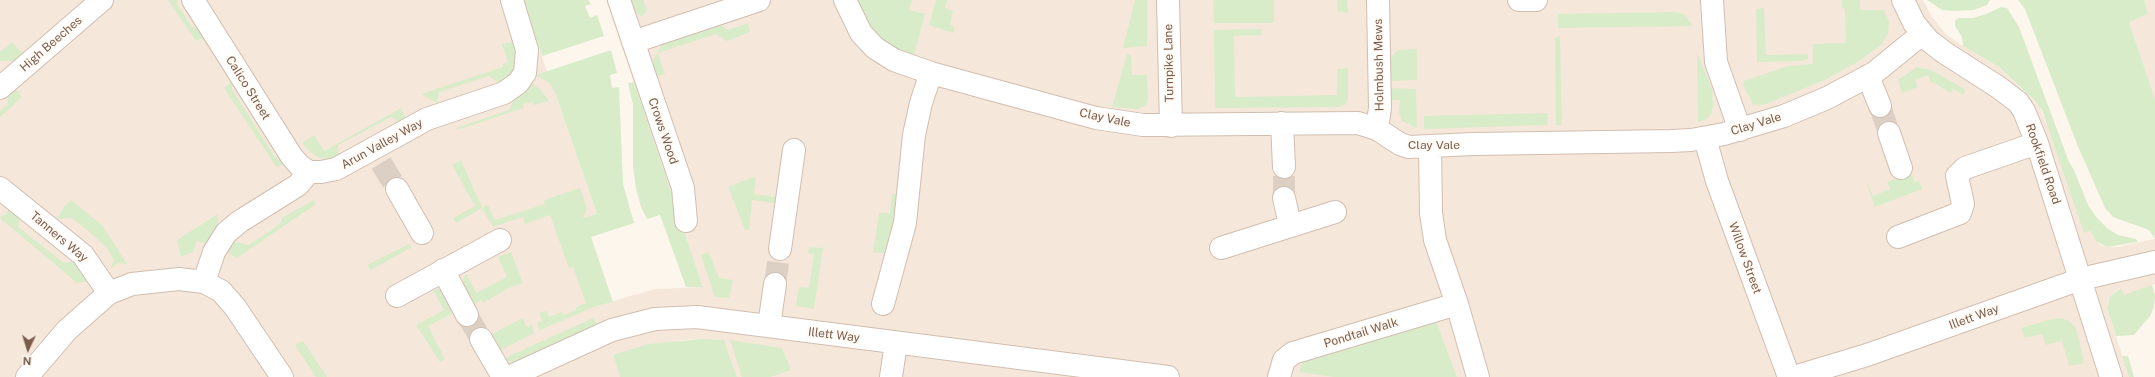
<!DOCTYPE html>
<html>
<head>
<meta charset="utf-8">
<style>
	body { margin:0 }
	#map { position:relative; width:2155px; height:377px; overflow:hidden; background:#fdf6ec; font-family:"Public Sans",sans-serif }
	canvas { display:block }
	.north { position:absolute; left:8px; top:329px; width:40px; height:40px; -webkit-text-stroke:3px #fffaf3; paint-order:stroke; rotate:184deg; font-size:11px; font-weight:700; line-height:16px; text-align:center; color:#7a5c4d }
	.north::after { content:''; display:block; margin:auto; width:14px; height:18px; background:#7a5c4d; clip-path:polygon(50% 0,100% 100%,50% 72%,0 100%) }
</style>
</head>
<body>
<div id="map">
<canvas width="2155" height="377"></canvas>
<div class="north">N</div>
</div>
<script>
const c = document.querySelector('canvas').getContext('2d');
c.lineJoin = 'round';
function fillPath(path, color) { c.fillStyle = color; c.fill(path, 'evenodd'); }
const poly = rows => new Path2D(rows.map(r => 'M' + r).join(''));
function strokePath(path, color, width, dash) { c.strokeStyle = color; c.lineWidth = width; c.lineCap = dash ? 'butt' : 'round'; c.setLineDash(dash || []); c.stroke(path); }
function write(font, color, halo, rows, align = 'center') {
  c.font = font + ' "Public Sans",sans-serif'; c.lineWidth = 3.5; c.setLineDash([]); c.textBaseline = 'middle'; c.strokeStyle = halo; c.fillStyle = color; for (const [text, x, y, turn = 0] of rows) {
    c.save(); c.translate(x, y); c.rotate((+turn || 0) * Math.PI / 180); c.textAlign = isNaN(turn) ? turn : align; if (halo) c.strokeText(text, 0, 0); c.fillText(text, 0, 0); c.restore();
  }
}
const residential = poly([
	[0,0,522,0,597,214,583,218,596,306,655,289,703,287,606,0,1923,0,1932,17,1945,33,1958,43,1999,67,2039,106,2093,235,2100,245,2107,247,2118,247,2155,239,2155,284,2124,296,2120,288,2110,296,2108,302,2107,308,2129,377,737,377,724,340,702,339,682,340,613,355,620,377,0,377],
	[2123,0,2155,0,2155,99,2132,32]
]);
const green = poly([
	[168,0,178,0,177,4,192,27,204,30,208,36,196,41],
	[522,0,588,0,591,4,585,6,590,18,597,15,604,36,542,56],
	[628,0,643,0,647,10,642,17,632,9],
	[855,0,912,0,909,10,925,14,913,59,888,47,874,34],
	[936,0,947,0,945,8,953,11,950,25,955,27,953,33,929,25],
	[1135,0,1147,0,1147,46,1123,48],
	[1213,0,1274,0,1274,23,1214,23],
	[1337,0,1347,0,1348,13,1337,11],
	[1842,0,1860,0,1860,10,1884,10,1889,22,1888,34,1881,45,1859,61,1827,79,1766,104,1759,105,1753,104,1743,85,1744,81,1788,66,1813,64,1813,44,1846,43,1845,9,1842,8],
	[1927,0,1990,0,1987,5,1974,10,1954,11,1942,10],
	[2018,0,2144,0,2148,14,2129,22,2155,99,2155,239,2149,230,2113,217,2105,208,2077,144,2025,9],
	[2001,7,2007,8,2019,27,2069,162,2074,170,2088,205,2096,217,2107,228,2118,235,2136,239,2138,242,2107,247,2096,241,2091,231,2084,233,2042,110,2034,100,1999,67,1963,46,1962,37,1955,26,1955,21,1958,18,1973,18,1986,14],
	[1764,8,1766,55,1808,54,1808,59,1801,61,1757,62,1756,9],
	[1675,12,1684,14,1693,26,1558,28,1558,14],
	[718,23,728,30,748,23,750,32,727,41,716,34,658,53,665,74,657,77,653,70,653,60,662,44],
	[1262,29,1262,35,1234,36,1235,97,1337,95,1337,69,1348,68,1348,99,1346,104,1339,107,1215,108,1214,30],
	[1560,36,1562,125,1556,125,1555,38],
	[514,41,518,53,518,62,507,78,498,82,489,76,439,92,437,103,421,94,503,67,503,64,508,62,502,44],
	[12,42,22,53,14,61,0,61,0,52],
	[1417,49,1417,80,1390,81,1389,61,1393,55,1398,50],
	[611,50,617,73,610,75,612,88,619,87,623,184,634,223,591,237,613,302,596,306,540,330,537,323,542,321,539,313,547,311,549,317,562,312,564,315,576,310,576,307,586,303,573,267,569,268,550,215,525,224,523,217,493,227,482,208,456,223,453,218,475,206,452,165,461,160,482,208,488,205,495,220,545,204,544,200,580,188,587,209,583,218,597,214,555,93,549,83,536,75],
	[1697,52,1712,90,1713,106,1710,115,1705,120,1698,122],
	[1127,54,1131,55,1132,75,1147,75,1148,100,1145,106,1138,109,1112,107],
	[1917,67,1931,70,1966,90,1963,95,1953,89,1950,93,1933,82,1931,83,1928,75,1915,80,1918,87,1902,93,1898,80],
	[236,79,231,88,275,157,287,160,277,168,224,88],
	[634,82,703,287,686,287,660,215,647,219,641,207,636,189,633,167,633,104,628,83],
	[531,83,540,89,549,101,534,105,532,102,523,104,524,108,457,130,456,128,509,110,516,96],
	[1390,88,1416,89,1417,128,1402,121,1399,113,1400,100,1391,100],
	[11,89,17,91,22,97,0,117,0,111,7,105,8,91],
	[401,108,406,119,401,122,391,117,338,145,338,156,330,159,321,158,314,155,302,143,314,135,324,151],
	[1548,113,1547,125,1424,129,1424,116],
	[1911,173,1915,182,1919,181,1922,189,1875,207,1867,184,1868,184,1873,196,1890,189,1887,182],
	[756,176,754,194,776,197,775,203,752,200,749,230,745,230,728,187],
	[892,194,899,194,897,216,888,254,873,252,879,213,890,213],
	[71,200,102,225,127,264,118,263,110,269,114,260,106,247,92,234,72,218,57,219,63,208],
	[314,200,316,204,237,258,225,251,232,241,249,245,280,224,283,217],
	[12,208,20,214,18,227,64,263,76,261,88,281,77,283,0,218],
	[218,214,218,224,206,244,197,241,193,252,181,257,177,240],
	[409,244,412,247,371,270,367,265],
	[809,247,823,248,814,309,796,306,799,287,809,288,814,254,808,253],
	[511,252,523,283,511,287,483,303,481,300,473,305,462,283,466,273,476,293,507,277,498,257],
	[709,252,719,278,733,280,729,298,715,297,701,255],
	[2152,285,2155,295,2154,306,2150,316,2134,335,2116,336,2107,308,2110,296,2121,288,2124,295],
	[438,289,442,290,457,311,428,326,445,359,440,362,416,325,444,310,433,290],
	[523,318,526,327,532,325,534,333,501,350,492,334],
	[593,318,597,326,515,363,503,359],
	[2061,318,2069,321,2076,328,2084,363,2069,366,2062,341,2046,345,2042,334,2025,338,2021,328,2052,319],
	[1436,321,1457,377,1334,377,1299,372,1303,361],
	[702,339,724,340,737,377,620,377,613,355,648,344],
	[730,340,782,348,791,370,770,377,742,377],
	[303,341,327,377,316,377,295,345],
	[2122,356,2128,356,2134,377,2129,377]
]);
const minorTunnel = poly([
	[1880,106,1889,133],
	[381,163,397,189],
	[1284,198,1284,167],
	[775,284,780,249],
	[467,315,481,339]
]);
const minor = poly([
	[193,0,292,157,300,166,309,172],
	[619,0,683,188,686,221],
	[845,0,861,33,875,48,894,60,931,73,1096,118,1143,125,1358,123,1377,129,1400,144,1409,147,1473,144,1671,141,1691,140,1724,134,1784,116,1827,98,1874,73,1922,34],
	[1168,0,1171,126],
	[1519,0,1536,0],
	[1712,0,1716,62,1740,130],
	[1903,0,1914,23,1928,40,1945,53,1998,87,2018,102,2024,111,2037,143,2111,377],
	[633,42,759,0],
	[1868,76,1880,106],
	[0,88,102,0],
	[1282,123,1284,167],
	[1377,129,1380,108,1378,0],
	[1889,133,1901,168],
	[1705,138,1717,181,1789,377],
	[1430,147,1431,213,1435,240,1457,304,1478,377],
	[0,188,83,255,109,293],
	[397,189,422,233],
	[1284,198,1290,225],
	[1898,237,1960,213,1963,204,1957,176,1965,168,2037,143],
	[1221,248,1335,212],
	[780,249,794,150],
	[443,270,467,315],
	[204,282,214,252,226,233,239,222,298,185,309,172,321,172,336,169,427,119,504,93,518,83,525,73,527,50,512,0],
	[397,296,500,240],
	[883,304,905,223,914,135,921,103,931,73],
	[769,326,775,284],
	[481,339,503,377],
	[27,377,67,330,109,293,132,284,179,279,204,282,221,291,235,307,282,377],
	[509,377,612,330,655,319,697,317,1168,377],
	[891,377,896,343],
	[1279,377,1284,360,1293,353,1457,304],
	[1794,377,1867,355,2081,279,2155,262]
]);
const streetNames = [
	["High Beeches",51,44,-41],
	["Turnpike Lane",1169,63,-91],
	["Holmbush Mews",1379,65,-91],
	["Calico Street",248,88,58],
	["Clay Vale",1105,118,12],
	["Clay Vale",1756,124,-17],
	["Crows Wood",663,131,71],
	["Arun Valley Way",382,144,-29],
	["Clay Vale",1434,145],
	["Rookfield Road",2043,164,71],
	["Tanners Way",59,237,40],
	["Willow Street",1745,258,70],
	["Illett Way",1974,317,-20],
	["Pondtail Walk",1361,333,-17],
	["Illett Way",834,335,7]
];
fillPath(residential, '#f5e8da');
fillPath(green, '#d8ecc9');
strokePath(minorTunnel, '#dcd0c4', 22, [22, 11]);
strokePath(minor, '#d1beb0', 24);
strokePath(minor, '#fff', 22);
write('12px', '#7a5c4d', '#fffaf3', streetNames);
</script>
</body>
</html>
